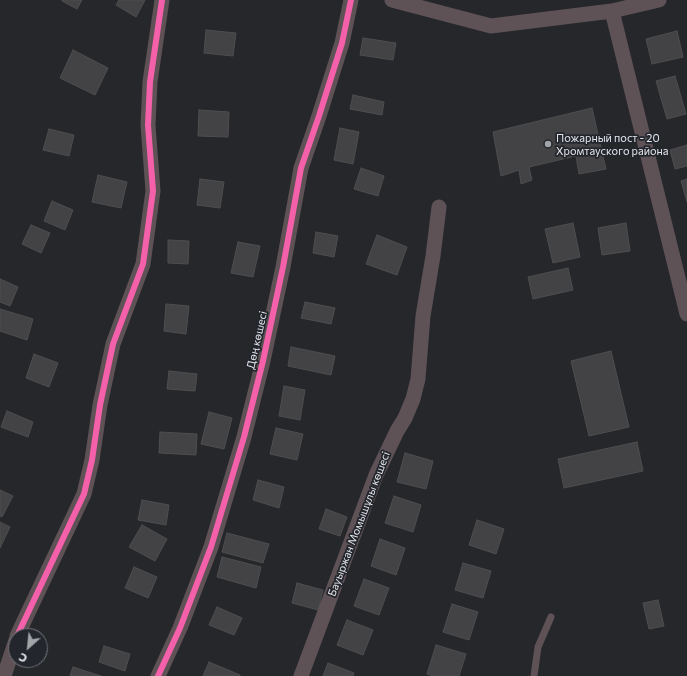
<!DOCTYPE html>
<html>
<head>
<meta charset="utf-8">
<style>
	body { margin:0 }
	#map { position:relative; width:687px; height:676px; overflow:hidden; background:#25272a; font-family:Commissioner,sans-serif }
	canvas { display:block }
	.north { position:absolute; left:8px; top:628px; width:40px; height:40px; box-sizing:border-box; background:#23262c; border:1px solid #717379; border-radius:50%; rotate:207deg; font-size:11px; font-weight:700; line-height:16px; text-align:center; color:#e5e7ec }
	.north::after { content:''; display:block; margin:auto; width:14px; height:18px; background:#a2a4a8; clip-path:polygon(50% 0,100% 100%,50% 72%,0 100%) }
</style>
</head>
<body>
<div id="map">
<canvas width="687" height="676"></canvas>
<div class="north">С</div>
</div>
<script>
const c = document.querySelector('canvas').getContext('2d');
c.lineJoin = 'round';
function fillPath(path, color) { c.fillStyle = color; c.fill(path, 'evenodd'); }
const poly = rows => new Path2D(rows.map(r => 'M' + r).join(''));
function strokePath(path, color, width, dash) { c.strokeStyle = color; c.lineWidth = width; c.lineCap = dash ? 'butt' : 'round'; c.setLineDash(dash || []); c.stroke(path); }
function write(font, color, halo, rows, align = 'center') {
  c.font = font + ' Commissioner,sans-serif'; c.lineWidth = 3.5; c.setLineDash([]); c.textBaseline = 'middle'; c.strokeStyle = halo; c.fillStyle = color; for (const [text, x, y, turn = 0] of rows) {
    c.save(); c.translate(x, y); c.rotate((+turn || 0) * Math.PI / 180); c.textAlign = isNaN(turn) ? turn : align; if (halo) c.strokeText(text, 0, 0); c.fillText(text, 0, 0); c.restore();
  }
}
const building = poly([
	[62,0,82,0,77,9,62,1,62,0],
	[119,0,145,0,136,17,116,5,119,0],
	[206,30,236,33,233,56,204,53,206,30],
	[677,31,683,57,652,64,646,39,677,31],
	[363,38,396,43,393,60,360,55,363,38],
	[73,50,108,68,95,95,60,78,73,50],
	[675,76,686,114,667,119,656,81,675,76],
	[353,95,384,102,382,115,350,109,353,95],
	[592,108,606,169,579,174,576,156,529,167,532,180,521,184,519,170,501,176,493,132,592,108],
	[199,110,229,112,228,137,198,136,199,110],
	[340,128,359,132,353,164,334,160,340,128],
	[49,129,74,135,69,156,43,150,49,129],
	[687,145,687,166,675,169,670,150,687,145],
	[361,168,384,176,378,196,354,189,361,168],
	[98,175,127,182,121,208,92,202,98,175],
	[200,179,224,182,220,208,197,205,200,179],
	[687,179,687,202,681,181,687,179],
	[52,201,73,210,65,230,44,221,52,201],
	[573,223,580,257,553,263,545,229,573,223],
	[626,223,630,251,602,255,598,228,626,223],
	[31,225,50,233,41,253,22,244,31,225],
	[316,232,338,236,334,257,313,253,316,232],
	[377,235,407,247,397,275,366,264,377,235],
	[168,240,189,241,188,264,168,263,168,240],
	[238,242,260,246,253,277,231,273,238,242],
	[568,268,573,290,533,299,528,277,568,268],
	[0,279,18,287,10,306,0,302,0,279],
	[305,302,335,308,331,324,301,318,305,302],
	[166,304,189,306,186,334,164,331,166,304],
	[0,309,33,319,27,340,0,331,0,309],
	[291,347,335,356,331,375,288,366,291,347],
	[611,351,629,427,589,436,571,361,611,351],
	[34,354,58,363,49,387,26,378,34,354],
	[169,371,197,374,195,391,167,389,169,371],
	[284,386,305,390,300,420,279,416,284,386],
	[7,411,33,422,28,437,1,427,7,411],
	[209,412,232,418,224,449,201,444,209,412],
	[276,428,303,434,297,460,270,454,276,428],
	[160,432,197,434,196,455,159,453,160,432],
	[637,442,643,471,564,488,558,459,637,442],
	[405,453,433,461,426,489,397,482,405,453],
	[258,480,284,487,279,508,253,500,258,480],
	[0,490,13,496,2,517,0,516,0,490],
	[394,496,421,505,413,532,385,523,394,496],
	[142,500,169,505,166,525,138,520,142,500],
	[326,509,347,517,340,536,319,529,326,509],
	[477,520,504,529,496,554,469,545,477,520],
	[0,522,10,527,0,548,0,522],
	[142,525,167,539,155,561,129,547,142,525],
	[227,533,269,544,263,563,222,552,227,533],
	[380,539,405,548,396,575,371,566,380,539],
	[222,557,261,567,256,588,217,577,222,557],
	[463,563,491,571,483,598,455,590,463,563],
	[134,567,157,577,148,598,125,588,134,567],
	[364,579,389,588,379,615,354,606,364,579],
	[297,583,323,590,318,610,292,603,297,583],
	[658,600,664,626,649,629,643,603,658,600],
	[452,604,478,612,469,640,443,632,452,604],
	[217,607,242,618,234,635,209,625,217,607],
	[347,620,373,630,363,655,337,645,347,620],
	[436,645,466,654,459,676,433,676,427,674,436,645],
	[104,646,130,654,125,671,99,662,104,646],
	[209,662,240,675,240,676,203,676,209,662],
	[328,663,354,673,353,676,323,676,328,663],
	[73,667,101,676,70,676,73,667]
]);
const lane = poly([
	[534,676,538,647,551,617]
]);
const street = poly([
	[392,0,491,26,612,11,659,0],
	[612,11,687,314],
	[17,636,84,494,92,460,100,405,113,344,143,264,153,191,148,125,150,82,162,0],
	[4,676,16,640],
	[158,676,180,628,211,547,244,437,263,361,283,267,301,168,319,116,342,43,351,0],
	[301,676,376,475,397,431,405,418,413,399,418,379,423,316,433,256,439,207]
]);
const cycleway = poly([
	[17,636,84,494,92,460,100,405,113,344,143,264,153,191,148,125,150,82,162,0],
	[158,676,180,628,211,547,244,437,263,361,283,267,301,168,319,116,342,43,351,0]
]);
const markers = [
	[548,144,4,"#a2a4a8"]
];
const poiNames = [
	["Пожарный пост - 20",556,138],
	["Хромтауского района",556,151]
];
const streetNames = [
	["Дөң көшесі",257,340,-77],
	["Бауыржан Момышұлы көшесі",359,524,-69]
];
fillPath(building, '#434244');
strokePath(building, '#4f4e4f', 1);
strokePath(lane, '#5e5256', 7);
strokePath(street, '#5e5256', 15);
strokePath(cycleway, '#f560ab', 6);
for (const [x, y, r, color] of markers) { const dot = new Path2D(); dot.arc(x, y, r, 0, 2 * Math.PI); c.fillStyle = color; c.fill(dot); strokePath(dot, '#23262c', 1.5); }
write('11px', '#e5e7ec', '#23262c', poiNames, 'left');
write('11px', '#e5e7ec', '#23262c', streetNames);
</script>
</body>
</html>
